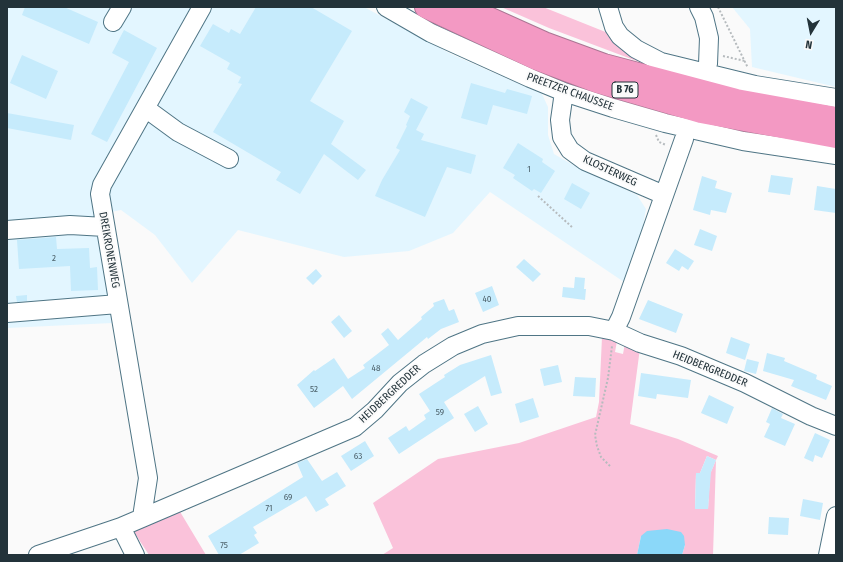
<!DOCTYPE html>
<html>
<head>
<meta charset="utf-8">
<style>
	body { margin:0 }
	#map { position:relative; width:843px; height:562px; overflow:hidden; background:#fafafa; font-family:"Fira Sans Condensed",sans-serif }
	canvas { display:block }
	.frame { position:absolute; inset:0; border:8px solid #23333a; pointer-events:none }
	.north { position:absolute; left:791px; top:12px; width:40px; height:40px; -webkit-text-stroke:3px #fafafa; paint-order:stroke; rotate:190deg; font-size:11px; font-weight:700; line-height:16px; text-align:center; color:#23333a }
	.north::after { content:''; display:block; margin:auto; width:14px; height:18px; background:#23333a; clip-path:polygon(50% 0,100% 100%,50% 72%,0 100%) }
</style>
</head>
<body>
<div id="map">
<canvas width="843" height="562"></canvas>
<div class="frame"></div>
<div class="north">N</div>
</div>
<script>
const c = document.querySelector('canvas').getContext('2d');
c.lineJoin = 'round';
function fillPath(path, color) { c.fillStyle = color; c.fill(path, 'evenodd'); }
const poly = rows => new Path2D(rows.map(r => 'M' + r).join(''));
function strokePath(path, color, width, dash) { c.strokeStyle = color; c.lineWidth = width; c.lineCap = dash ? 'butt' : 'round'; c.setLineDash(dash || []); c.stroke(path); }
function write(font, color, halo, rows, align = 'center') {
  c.font = font + ' "Fira Sans Condensed",sans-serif'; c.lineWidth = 3.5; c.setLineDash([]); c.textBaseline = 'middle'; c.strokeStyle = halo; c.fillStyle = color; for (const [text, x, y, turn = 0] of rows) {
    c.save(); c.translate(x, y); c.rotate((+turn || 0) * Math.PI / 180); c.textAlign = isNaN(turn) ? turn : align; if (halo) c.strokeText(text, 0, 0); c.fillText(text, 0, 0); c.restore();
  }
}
const built = poly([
	[7,7,364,7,451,54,542,94,548,107,548,135,554,154,575,166,637,195,646,209,642,231,624,282,490,192,453,233,409,251,344,257,238,230,192,283,155,235,121,210,96,215,112,323,7,328],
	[732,7,836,7,836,87,752,67,750,29]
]);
const green = poly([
	[501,7,543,7,608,33,642,63,549,28],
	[602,337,617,341,615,352,623,354,625,343,640,348,630,424,678,439,718,456,716,460,713,555,682,555,685,545,641,536,637,555,382,555,393,548,373,503,438,459,519,443,596,417,599,402],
	[707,456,716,460,710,474,708,509,695,508,696,474,700,473],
	[179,510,206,555,149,555,132,529]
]);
const water = poly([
	[667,529,681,532,684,536,685,545,682,555,637,555,641,536,647,531]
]);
const building = poly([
	[25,7,64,7,98,22,89,44,22,15],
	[256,7,311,7,352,31,310,101,344,121,331,144,366,170,358,180,324,154,300,194,276,180,281,172,213,132,242,84,238,83,241,77,227,69,230,63,200,46,213,24,229,33,231,29,240,34],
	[124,30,157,48,107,142,91,134,129,62,112,53],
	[22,55,58,71,46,99,10,83],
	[471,83,505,93,507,89,532,96,527,114,493,105,487,125,461,118],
	[411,98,428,107,416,130,424,134,421,140,476,155,471,174,447,167,425,217,375,196,382,180,400,150,396,148,407,126,406,125,410,116,404,112],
	[7,113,74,125,71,140,7,128],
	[518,143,543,159,542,162,555,171,541,193,534,189,532,191,513,178,515,175,503,168],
	[771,175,793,178,790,195,768,192],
	[702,176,717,181,715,188,732,193,726,213,711,210,710,215,693,210],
	[572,183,590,193,581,209,564,199],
	[817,186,836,189,836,213,814,210],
	[700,229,717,236,712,251,694,245],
	[56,237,57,249,89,248,90,268,97,267,98,290,71,291,70,266,19,269,17,240],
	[675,249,694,261,688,270,682,266,679,271,666,263],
	[524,259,541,274,533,282,516,267],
	[316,269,322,276,313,285,306,278],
	[575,277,585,278,584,289,586,289,585,300,562,297,563,287,574,288],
	[492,286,499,305,483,312,475,293],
	[27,295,27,301,17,302,16,296],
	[444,299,449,311,454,309,459,322,441,329,428,339,427,337,352,399,343,386,314,408,297,385,314,370,315,371,334,358,348,379,365,368,363,365,389,345,381,334,388,328,398,340,422,319,421,317,434,306,433,303],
	[648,300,683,314,676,333,639,319],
	[339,315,352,331,344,338,331,322],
	[731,337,750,344,745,360,726,353],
	[767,353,785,358,784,361,817,375,816,379,832,386,826,400,791,386,794,380,763,371],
	[491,355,502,393,491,396,485,376,444,402,454,418,399,454,388,438,406,426,409,431,426,419,424,415,430,411,419,394,445,377,444,375,460,365],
	[747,359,759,362,756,374,744,371],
	[558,365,562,382,544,386,540,369],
	[641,373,691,380,688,398,657,394,656,399,638,396],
	[575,377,596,378,595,397,573,396],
	[709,395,734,407,727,424,701,413],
	[533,398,539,417,520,423,515,404],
	[478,406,488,424,475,432,464,414],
	[772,408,783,414,781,418,795,424,785,446,764,437,770,424,766,422],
	[815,433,830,440,822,458,815,455,813,462,804,458],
	[365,441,374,456,351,471,341,456],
	[707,456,716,460,711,472,708,509,695,509,696,473,700,473],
	[307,459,322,481,337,472,346,486,325,499,329,505,316,512,306,496,253,527,257,533,254,535,259,543,239,555,219,555,208,536,303,477,297,463],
	[803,499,823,503,820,520,800,516],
	[769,517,789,518,788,535,768,534]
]);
const path = poly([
	[718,7,748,68],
	[723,56,745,61],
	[656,135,659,142,666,145],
	[538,196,573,228],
	[610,466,601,457,597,446,595,435,608,378,612,346]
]);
const minor = poly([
	[386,7,431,33,530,78,564,92,613,108,665,123,743,141,836,155],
	[608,7,614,27,620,36,636,49,661,62,755,85,836,98],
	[699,7,704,17,709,38,708,64],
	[113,22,122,7],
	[564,92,560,120,562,137,570,150,585,161,664,195],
	[145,110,152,113,178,132,229,159],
	[7,230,70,225,105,227],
	[7,313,118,304],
	[614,331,621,317,684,139],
	[142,517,148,478,100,194,102,185,202,7],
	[121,527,135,555],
	[38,555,121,527,355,427,375,410,400,383,424,364,453,346,482,334,518,326,589,326,614,331,640,343,681,356,745,383,811,416,836,426],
	[828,555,836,516]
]);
const highway = poly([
	[426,7,537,59,598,82,701,112,836,137],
	[464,7,544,43,604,65,736,100,836,118]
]);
const numberNames = [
	["1",529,169],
	["2",54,258],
	["40",487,299],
	["48",376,368],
	["52",314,389],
	["59",440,412],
	["63",358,456],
	["69",288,497],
	["71",269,508],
	["75",224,545]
];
const shields = [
	[625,90,26]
];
const shieldNames = [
	["B 76",625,90]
];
const streetNames = [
	["PREETZER CHAUSSEE",570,92,20],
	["KLOSTERWEG",610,171,25],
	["DREIKRONENWEG",109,250,80],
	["HEIDBERGREDDER",710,369,22],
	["HEIDBERGREDDER",390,394,-43]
];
fillPath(built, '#e3f6ff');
fillPath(green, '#fac2da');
fillPath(water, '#8bd8f9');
fillPath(building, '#c6ebfc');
strokePath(minor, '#4f7585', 20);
strokePath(highway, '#aa7593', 24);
strokePath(path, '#b6bbbe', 2, [2, 2]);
strokePath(minor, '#fff', 18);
strokePath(highway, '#f399c3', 22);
write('9px', '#4c616a', null, numberNames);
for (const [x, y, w] of shields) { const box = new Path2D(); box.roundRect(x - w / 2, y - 8, w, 16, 3); c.fillStyle = '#fafafa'; c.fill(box); strokePath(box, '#23333a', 1); }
write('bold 10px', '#23333a', null, shieldNames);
write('11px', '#23333a', '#fafafa', streetNames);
</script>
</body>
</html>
